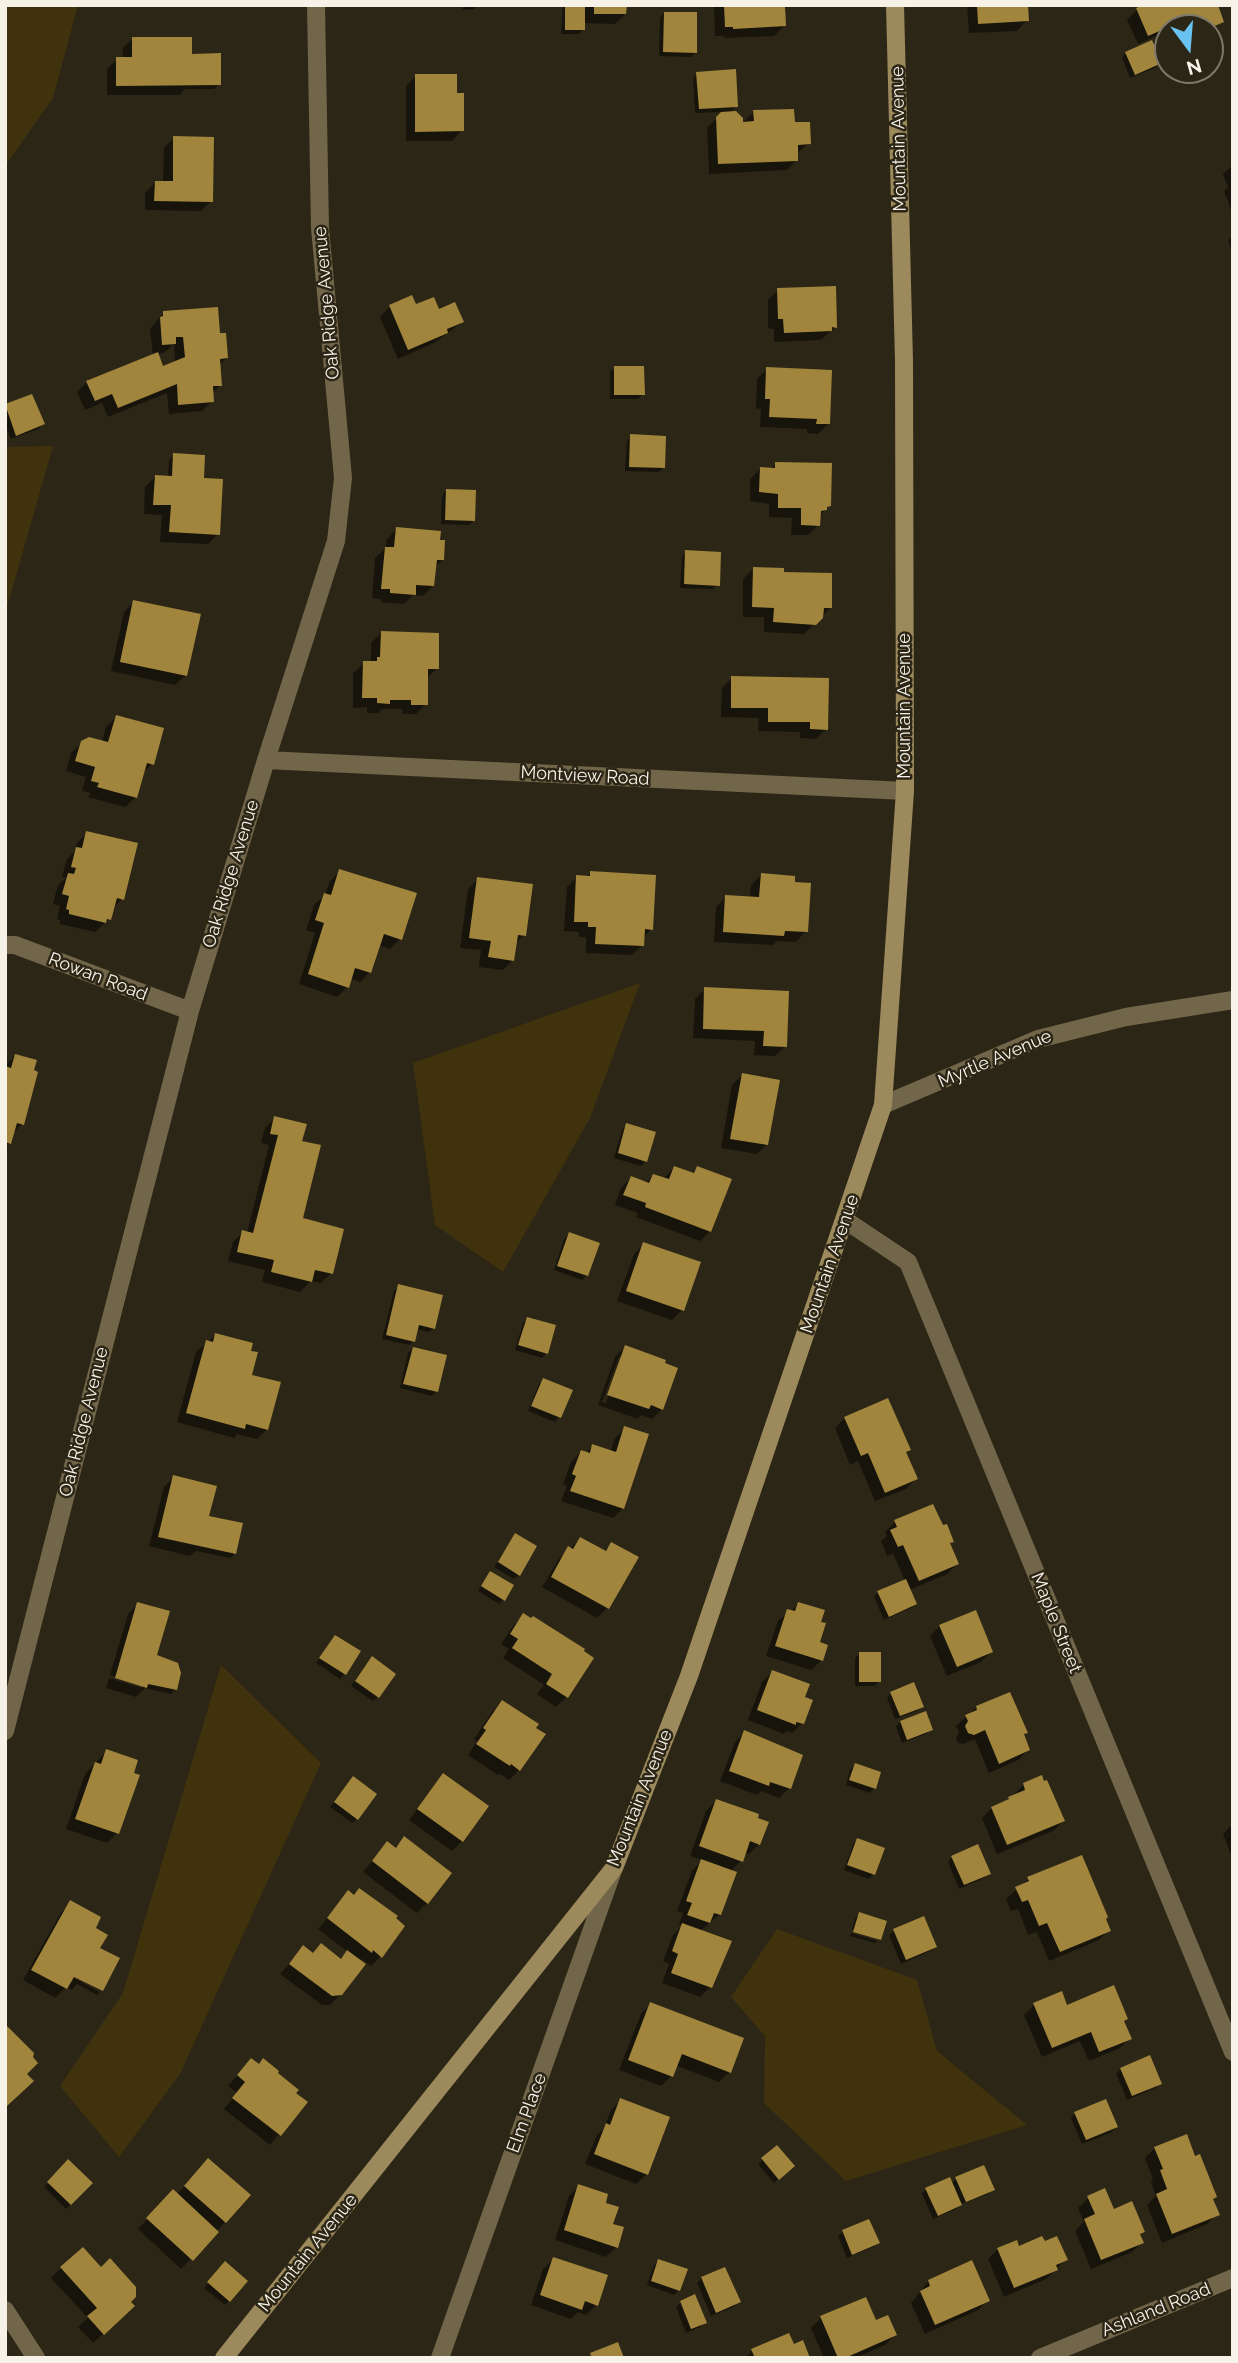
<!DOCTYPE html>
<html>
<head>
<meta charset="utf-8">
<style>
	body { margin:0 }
	#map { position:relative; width:1238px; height:2363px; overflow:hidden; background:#2c2616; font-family:Raleway,sans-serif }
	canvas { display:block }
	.frame { position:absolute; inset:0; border:7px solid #f7f2e8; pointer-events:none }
	.north { position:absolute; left:1154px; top:14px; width:70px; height:70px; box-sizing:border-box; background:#2c2616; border:2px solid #7d786a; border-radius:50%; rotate:164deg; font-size:19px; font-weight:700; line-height:28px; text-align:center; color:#f7f2e8 }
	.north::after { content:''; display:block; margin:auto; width:24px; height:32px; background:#69c3f1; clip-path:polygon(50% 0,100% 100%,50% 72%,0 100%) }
</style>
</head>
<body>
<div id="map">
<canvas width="1238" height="2363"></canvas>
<div class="frame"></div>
<div class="north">N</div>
</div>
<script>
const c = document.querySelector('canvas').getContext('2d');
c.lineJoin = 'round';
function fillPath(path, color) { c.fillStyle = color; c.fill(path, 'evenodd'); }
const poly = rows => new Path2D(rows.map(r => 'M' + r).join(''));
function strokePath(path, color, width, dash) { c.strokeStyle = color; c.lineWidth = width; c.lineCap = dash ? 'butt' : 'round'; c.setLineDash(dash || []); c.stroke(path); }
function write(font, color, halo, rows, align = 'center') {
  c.font = font + ' Raleway,sans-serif'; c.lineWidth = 5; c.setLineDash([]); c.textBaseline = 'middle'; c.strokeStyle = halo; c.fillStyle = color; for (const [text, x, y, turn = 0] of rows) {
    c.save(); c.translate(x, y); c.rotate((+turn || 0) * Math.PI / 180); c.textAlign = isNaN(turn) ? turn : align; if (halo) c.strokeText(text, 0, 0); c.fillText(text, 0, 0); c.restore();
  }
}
const green = poly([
	[5,5,78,5,53,98,5,166],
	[53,446,5,614,5,447],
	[640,983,590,1118,503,1272,435,1225,413,1063],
	[221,1665,321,1763,180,2074,119,2157,60,2086,123,1993],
	[777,1929,917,1980,937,2051,1027,2125,846,2181,764,2103,765,2036,731,1997]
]);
const shadow = poly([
	[411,5,478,5,474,9,463,10,463,6,411,7],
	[563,5,625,5,625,14,615,24,583,23,583,29,579,34,561,34],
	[714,5,790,5,783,12,784,26,774,36,724,38,724,36,715,36],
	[967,5,1026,5,1027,20,1017,31,969,33],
	[1137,10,1222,21,1210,32,1210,28,1168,28,1168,31,1138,44,1127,20],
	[664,13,696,52,691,57,659,56,660,18],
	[133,38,190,59,219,84,214,89,185,89,180,95,107,95,107,69,117,59,122,59,123,48],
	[1126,53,1160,63,1155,68,1130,78,1122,58],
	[697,73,736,107,729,113,741,124,754,112,793,124,809,143,796,154,797,160,787,170,709,174,707,128,723,112,695,113,693,78],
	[416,76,456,95,462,130,452,141,406,141,406,86],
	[174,138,211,201,201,211,145,210,145,193,155,183,163,183,164,148],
	[1233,165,1233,210,1231,210,1224,191,1228,187,1223,174],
	[1233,235,1233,254,1228,240],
	[778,290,835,327,821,340,774,342,774,329,768,328,768,300],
	[390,307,415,307,438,311,462,322,436,342,398,359,380,317],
	[164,312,218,335,226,358,219,365,220,385,212,394,212,401,202,411,169,414,167,393,108,417,102,403,85,410,77,392,87,382,153,356,150,329],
	[174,344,175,363,162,368,157,354,164,353],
	[615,368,643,394,638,399,610,399,610,372],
	[767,369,828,424,818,434,807,433,807,429,760,427,761,408,756,409,757,379],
	[31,396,43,424,38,429,11,439,5,424,5,406],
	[631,436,663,468,659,472,625,471,627,441],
	[174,455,202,479,218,534,208,544,160,542,162,515,144,514,145,487,155,477,168,478,169,460],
	[775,464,829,506,819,516,818,525,808,535,791,535,792,518,769,517,769,504,750,501,750,479,760,469,770,469],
	[446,491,473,521,469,525,441,524,442,496],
	[397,529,442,560,434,568,433,586,423,596,413,595,404,604,381,602,381,599,372,598,375,558,386,548,387,539],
	[686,552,718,585,713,589,680,588,682,557],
	[753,569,782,574,830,608,804,634,764,632,764,617,743,617,743,579],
	[134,602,186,675,175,685,111,671,124,612],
	[381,633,437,668,426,679,426,704,416,714,402,714,402,709,382,709,378,713,367,713,367,707,353,708,353,673,364,663,371,663,371,643],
	[732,678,826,729,816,739,800,738,800,732,758,731,759,718,721,717,722,688],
	[116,717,152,764,141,775,136,797,125,807,88,797,91,793,82,791,86,777,66,771,71,753,82,743,102,742,106,727],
	[87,833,122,899,112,909,109,919,95,932,60,924,60,920,57,919,60,906,53,904,58,885,66,878,62,877,67,859,75,851,77,843],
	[340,871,400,939,390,949,378,945,370,972,360,982,350,979,347,987,337,997,299,984,315,933,306,930,314,905,325,895,330,881],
	[591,873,651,929,643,938,642,945,632,955,586,953,586,937,579,937,579,932,564,931,567,887,577,877,586,877],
	[761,875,806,931,796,942,777,941,773,945,714,942,716,907,726,897,750,898,751,885],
	[478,879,524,935,515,944,513,960,503,970,479,967,481,950,460,948,468,889],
	[705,989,785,1046,775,1056,754,1055,755,1041,693,1038,695,999],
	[15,1056,22,1124,12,1134,10,1143,5,1147,5,1066],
	[742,1075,767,1144,757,1154,721,1148,732,1085],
	[275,1118,300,1142,301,1220,331,1273,321,1283,311,1281,300,1292,262,1282,265,1270,228,1261,233,1242,243,1232,247,1233,269,1145,261,1143,265,1128],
	[627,1125,646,1161,641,1166,614,1158,622,1130],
	[674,1168,691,1174,697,1168,710,1231,700,1241,636,1217,638,1213,615,1205,621,1188,631,1178,646,1183,653,1176,664,1178],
	[569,1234,587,1275,582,1280,554,1270,564,1239],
	[644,1244,682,1310,672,1320,617,1301,634,1254],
	[399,1286,433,1328,429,1332,416,1329,413,1341,409,1345,382,1339,394,1291],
	[527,1319,546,1353,542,1358,515,1350,523,1323],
	[216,1335,250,1376,267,1429,257,1439,237,1434,234,1438,177,1422,196,1352],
	[625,1347,662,1409,652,1419,641,1415,638,1419,598,1405,615,1357],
	[619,1357,622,1357,606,1403,602,1402],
	[413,1349,436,1391,432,1396,400,1388,408,1353],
	[544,1380,570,1391,559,1417,555,1422,528,1411,539,1384],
	[845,1418,908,1450,905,1454,916,1479,906,1489,875,1501,858,1461,850,1465,835,1428],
	[625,1428,623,1508,613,1518,561,1501,567,1486,563,1484,571,1462,581,1452,586,1453,593,1446,610,1452,615,1438],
	[174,1477,235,1554,230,1558,196,1551,190,1556,149,1546,164,1487],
	[895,1522,942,1528,952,1541,949,1545,957,1564,947,1574,909,1590,915,1604,911,1608,884,1620,874,1597,878,1592,905,1581,893,1553,887,1556,881,1541,887,1536,885,1532],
	[515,1535,519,1575,514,1579,494,1567],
	[580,1539,603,1552,611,1544,636,1558,607,1608,597,1618,542,1587,559,1559],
	[486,1578,503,1600,499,1604,478,1591],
	[138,1604,153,1662,175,1689,171,1694,145,1688,136,1697,106,1688,109,1678,142,1688,142,1684,110,1675,128,1614],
	[799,1604,818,1644,822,1660,811,1670,766,1656,778,1621],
	[524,1615,566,1697,556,1707,537,1694,544,1685,503,1658,509,1649,501,1644,514,1625],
	[940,1626,991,1652,981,1662,947,1676,930,1636],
	[335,1637,359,1652,340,1679,316,1663],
	[860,1654,879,1681,875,1686,855,1686,855,1658],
	[367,1663,378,1697,373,1701,351,1686],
	[773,1672,803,1699,802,1723,792,1733,786,1731,784,1734,748,1720,762,1682],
	[891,1693,922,1707,917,1711,895,1719,887,1698],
	[502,1702,519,1770,509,1780,500,1774,498,1775,468,1755,477,1741,474,1739,492,1712],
	[977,1707,1022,1736,1028,1750,1018,1760,989,1773,975,1739,963,1744,958,1743,956,1738,959,1732,956,1726],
	[900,1722,931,1729,926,1734,902,1743,896,1727],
	[745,1732,789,1788,779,1798,761,1791,757,1795,720,1781,735,1742],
	[106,1752,117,1833,107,1843,66,1829,85,1774],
	[855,1765,874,1788,870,1793,846,1785,850,1770],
	[443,1776,462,1841,452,1851,409,1820],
	[349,1783,357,1819,352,1823,330,1807],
	[1024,1785,1063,1821,1053,1831,997,1854,982,1818,992,1808,1004,1804],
	[716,1801,759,1844,749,1854,744,1852,741,1861,731,1871,735,1873,719,1915,700,1931,730,1942,710,1987,700,1997,662,1983,669,1964,663,1961,673,1935,682,1926,679,1925,683,1913,677,1911,692,1871,702,1860,690,1856,706,1811],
	[1233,1824,1233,1860,1223,1834],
	[405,1839,427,1903,417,1913,363,1872,387,1843,394,1849],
	[857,1840,873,1874,869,1879,844,1870,853,1844],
	[952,1857,988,1874,984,1878,959,1889,948,1862],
	[1028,1879,1104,1919,1109,1930,1099,1940,1049,1961,1037,1932,1028,1935,1018,1909,1011,1911,1006,1899],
	[348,1893,381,1956,371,1966,362,1959,341,1994,330,2005,322,2005,280,1974,303,1948,312,1955,340,1960,348,1952,318,1929],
	[71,1903,74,1978,100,1992,97,1995,77,1984,72,1990,66,1987,55,1998,23,1980,61,1913],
	[859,1914,879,1937,852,1930,855,1919],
	[894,1931,935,1947,930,1951,901,1964,889,1935],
	[851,1933,878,1941,875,1943,850,1936],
	[651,2004,729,2072,719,2082,675,2065,671,2076,661,2086,619,2070,641,2014],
	[1034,2005,1066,2007,1123,2022,1130,2038,1120,2048,1089,2061,1080,2041,1042,2057,1024,2015],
	[251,2060,305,2102,270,2145,224,2109,237,2093,228,2086],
	[1121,2069,1160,2084,1155,2088,1127,2100,1116,2074],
	[621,2100,647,2174,636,2184,585,2164,597,2135,604,2128,611,2110],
	[1075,2113,1116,2127,1112,2132,1082,2144,1071,2118],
	[777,2147,788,2170,774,2183,758,2164],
	[1155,2148,1194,2158,1215,2197,1212,2201,1217,2214,1207,2224,1162,2243,1147,2205,1156,2196,1151,2182,1153,2179,1145,2158],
	[68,2162,91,2183,66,2209,44,2187],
	[198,2170,225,2222,181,2269,138,2229,173,2192,177,2195],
	[956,2179,993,2189,988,2194,961,2204,956,2209,933,2219,922,2194,926,2189,951,2184],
	[579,2186,604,2204,616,2247,606,2257,555,2240,569,2196],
	[1088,2198,1143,2232,1139,2235,1142,2242,1132,2252,1091,2269,1075,2231,1084,2222,1078,2208],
	[843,2232,878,2243,873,2247,847,2258,838,2236],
	[1018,2248,1065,2260,1046,2279,1004,2297,988,2259,998,2249],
	[554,2259,596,2305,586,2315,578,2312,571,2319,531,2305,543,2269],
	[659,2261,679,2290,674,2295,647,2285,654,2265],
	[61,2268,129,2302,123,2316,93,2343,78,2327,88,2318,51,2278],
	[221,2268,229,2301,225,2305,204,2288],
	[702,2278,738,2302,734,2307,711,2316,697,2283],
	[929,2281,988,2300,978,2310,925,2334,911,2303],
	[681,2302,705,2322,700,2327,686,2333,676,2307],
	[821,2318,875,2322,895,2335,885,2345,855,2358,824,2358,811,2328],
	[793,2346,808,2358,745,2358,752,2351]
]);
const building = poly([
	[565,5,585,5,585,30,565,30],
	[594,5,627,5,626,14,594,14],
	[724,5,785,5,786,26,733,29,733,27,725,27],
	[977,5,1028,5,1029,21,978,24],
	[1144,5,1218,5,1224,22,1210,28,1191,28,1187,19,1148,36,1136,8],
	[664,12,697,12,697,53,663,52],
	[132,37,192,37,192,54,221,53,221,85,116,86,116,57,132,57],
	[1152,40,1162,63,1135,75,1125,52],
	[736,69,738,107,699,109,696,72],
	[415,74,457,74,457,93,464,93,464,131,415,132],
	[794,109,795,122,810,122,811,144,798,145,798,161,718,164,716,117,721,112,736,111,743,118,743,122,754,121,753,110],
	[173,136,214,137,213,202,154,201,155,181,173,181],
	[836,286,837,328,832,327,832,331,784,333,783,319,778,319,777,288],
	[412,295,416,304,434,297,439,309,455,302,464,322,447,329,448,333,408,350,389,305],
	[218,307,220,333,226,333,228,358,220,359,222,386,213,386,214,402,178,405,177,384,118,408,112,394,95,401,86,381,158,352,163,366,185,357,183,337,176,337,176,344,162,345,160,317,163,316,163,311],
	[614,366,644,366,645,395,614,395],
	[766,367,832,370,830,424,816,424,817,419,769,417,770,399,765,399],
	[32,394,45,424,16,436,5,404],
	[630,434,666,436,665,468,629,467],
	[173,453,205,455,204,478,223,479,220,535,169,532,171,505,153,505,155,475,172,476],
	[775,462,832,463,831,506,827,507,827,510,821,511,820,526,801,525,801,508,778,508,778,494,759,492,760,467,775,468],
	[446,489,476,490,475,521,445,520],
	[396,527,441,531,440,540,445,540,444,560,437,560,434,586,416,585,416,595,390,593,390,589,381,589,385,547,394,547],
	[685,550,721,552,720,586,684,584],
	[753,567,784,568,784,572,832,573,832,608,824,608,823,618,816,625,773,622,774,608,752,607],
	[133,600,201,614,187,676,120,662],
	[381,631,439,633,439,669,428,669,428,705,411,705,411,700,390,700,390,704,377,703,377,698,362,698,363,661,377,661,377,657,380,657],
	[731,676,829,678,828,730,810,729,810,722,768,722,768,708,731,708],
	[116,715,164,728,154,765,147,763,137,798,97,787,99,783,91,781,95,767,75,761,81,741,89,737,108,742],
	[86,831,138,843,124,900,117,898,111,920,107,919,106,923,69,914,69,910,66,909,69,896,62,894,68,873,74,874,76,868,71,867,76,847,82,848],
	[339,869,417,893,402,940,384,934,371,973,355,968,349,988,308,974,324,923,315,920,324,893,331,895],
	[590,871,656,875,653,930,645,929,644,946,595,944,596,927,588,927,588,922,574,922,576,875,590,876],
	[761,873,795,876,795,882,811,883,808,932,785,931,784,936,723,932,725,895,759,897],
	[477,877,533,884,526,936,518,935,514,961,488,957,491,941,469,938],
	[704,987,789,991,787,1047,763,1046,764,1031,703,1029],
	[15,1054,37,1060,34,1070,38,1072,24,1125,17,1123,11,1144,5,1142,5,1066,11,1068],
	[742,1073,780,1080,768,1145,730,1139],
	[274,1116,307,1124,302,1141,321,1145,303,1218,344,1229,333,1274,315,1270,312,1282,271,1272,274,1260,237,1252,242,1230,253,1233,278,1135,270,1134],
	[626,1123,656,1132,647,1162,618,1153],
	[674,1166,694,1173,697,1166,732,1179,711,1232,645,1207,646,1203,623,1195,631,1176,649,1183,653,1174,669,1179],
	[569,1232,600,1243,588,1276,557,1266],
	[643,1242,701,1262,684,1311,626,1291],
	[398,1284,443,1295,435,1329,419,1325,415,1342,386,1335],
	[527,1317,556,1325,548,1354,518,1345],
	[215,1333,253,1343,251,1351,258,1352,252,1375,281,1382,268,1430,246,1424,245,1429,186,1413,206,1340,213,1342],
	[625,1345,666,1360,665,1363,678,1368,663,1410,651,1405,649,1409,607,1395],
	[413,1347,447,1355,438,1392,403,1384],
	[543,1378,573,1390,561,1418,531,1406],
	[888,1398,911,1450,906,1452,918,1479,885,1493,868,1453,861,1456,844,1417],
	[624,1426,649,1434,624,1509,570,1491,576,1476,572,1474,581,1450,590,1453,592,1444,616,1452],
	[173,1475,217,1486,209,1516,243,1523,236,1554,158,1537],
	[933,1504,943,1525,947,1524,954,1542,950,1543,959,1564,919,1581,903,1545,898,1547,890,1530,897,1527,894,1520],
	[515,1533,537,1546,520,1576,498,1562],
	[580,1537,606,1551,611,1542,639,1557,609,1609,551,1577,568,1546,573,1549],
	[490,1571,514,1585,505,1601,481,1586],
	[906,1579,917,1604,889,1617,877,1591],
	[137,1602,170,1611,157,1655,178,1663,181,1673,177,1690,148,1684,147,1688,115,1678],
	[798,1602,825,1610,821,1622,826,1623,820,1642,828,1645,823,1661,775,1646,787,1609,795,1611],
	[976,1610,993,1652,957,1667,939,1625],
	[523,1613,531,1618,533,1616,585,1649,584,1651,594,1658,568,1698,546,1684,552,1674,512,1648,518,1639,510,1634],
	[335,1635,361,1651,346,1675,319,1658],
	[859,1652,881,1652,881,1682,859,1682],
	[372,1656,396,1674,379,1698,355,1681],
	[772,1670,810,1684,805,1697,813,1700,804,1724,796,1722,796,1725,757,1710],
	[914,1682,924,1707,900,1716,890,1692],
	[1010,1692,1028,1733,1024,1734,1030,1750,999,1764,985,1730,974,1735,968,1733,965,1726,968,1721,965,1715,977,1710,976,1706],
	[502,1700,539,1724,536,1728,546,1734,520,1771,511,1764,510,1766,476,1744,486,1730,483,1728],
	[926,1711,933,1730,907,1740,900,1721],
	[744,1730,803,1755,791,1789,770,1782,769,1786,729,1771],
	[106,1749,138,1760,134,1773,140,1775,119,1834,75,1819,95,1762,101,1764],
	[855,1763,881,1772,876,1789,849,1780],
	[443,1773,489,1806,463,1842,417,1809],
	[1042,1775,1044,1781,1047,1780,1065,1821,1007,1845,991,1807,1009,1799,1008,1797,1025,1790,1023,1783],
	[353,1776,377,1794,358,1820,334,1802],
	[716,1799,759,1814,758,1818,769,1822,760,1845,750,1841,743,1862,699,1846],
	[404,1836,452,1873,428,1904,372,1861,387,1841,396,1848],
	[857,1838,885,1848,875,1875,847,1865],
	[978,1844,991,1874,964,1885,951,1856],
	[1082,1855,1108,1917,1106,1919,1111,1931,1060,1952,1047,1923,1039,1926,1028,1900,1022,1902,1015,1887,1029,1881,1027,1877],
	[701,1859,737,1872,721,1915,714,1913,710,1923,687,1915,692,1903,686,1901],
	[359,1888,398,1916,396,1918,405,1926,382,1958,373,1950,372,1953,327,1918,348,1890,354,1895],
	[70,1900,101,1917,96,1928,108,1935,100,1948,120,1958,103,1991,74,1977,67,1989,31,1970],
	[859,1912,887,1921,881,1940,853,1932],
	[924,1916,937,1947,906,1960,893,1929],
	[682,1923,732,1941,712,1988,671,1973,678,1954,672,1951],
	[321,1943,341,1959,347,1950,366,1964,342,1995,332,1996,289,1964,303,1945,313,1953],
	[1114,1985,1128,2019,1124,2021,1132,2039,1099,2052,1091,2032,1052,2048,1033,2003,1062,1991,1067,2005],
	[650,2002,744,2038,731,2073,682,2054,673,2077,628,2060],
	[5,2024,34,2053,33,2057,38,2063,27,2074,34,2081,7,2106,5,2104],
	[1150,2055,1162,2084,1132,2096,1120,2068],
	[251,2058,259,2064,263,2058,279,2071,278,2073,299,2090,296,2093,308,2102,281,2136,232,2098,245,2082,237,2075],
	[620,2098,670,2117,648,2175,594,2154,606,2123,610,2125],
	[1106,2099,1118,2127,1086,2140,1074,2112],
	[1187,2134,1195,2156,1200,2154,1217,2197,1213,2199,1220,2215,1172,2234,1156,2194,1167,2189,1160,2170,1163,2169,1154,2147],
	[777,2145,795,2166,779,2180,761,2158],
	[208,2158,251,2195,226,2223,184,2186],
	[68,2159,93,2183,71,2205,47,2182],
	[984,2165,995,2190,966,2202,955,2177],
	[950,2177,962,2205,938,2216,925,2188],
	[578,2184,608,2194,606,2203,619,2207,613,2224,624,2227,618,2248,564,2230],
	[1105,2188,1114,2209,1132,2201,1145,2232,1140,2234,1144,2243,1101,2260,1084,2219,1095,2214,1087,2196],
	[173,2189,219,2232,193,2261,146,2218],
	[869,2219,880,2243,852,2255,842,2230],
	[1042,2236,1045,2241,1057,2236,1068,2260,1056,2265,1058,2270,1014,2288,997,2248,1017,2240,1019,2246],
	[83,2247,101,2267,110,2258,136,2287,136,2297,131,2302,135,2306,104,2335,87,2316,97,2308,60,2267],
	[553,2257,608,2275,598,2306,585,2301,582,2310,540,2295],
	[658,2259,688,2269,680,2291,651,2281],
	[972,2260,990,2301,935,2325,920,2291,930,2286,928,2280],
	[225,2261,248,2281,230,2302,207,2282],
	[725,2267,741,2302,716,2313,701,2277],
	[695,2294,707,2323,691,2329,680,2301],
	[866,2297,876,2320,888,2315,897,2335,845,2358,838,2358,820,2316],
	[789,2333,794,2344,803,2340,810,2358,755,2358,751,2349],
	[618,2342,624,2358,592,2358,590,2353]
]);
const minor = poly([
	[266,760,905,791],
	[5,945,15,945,190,1011],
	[883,1105,1038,1039,1126,1017,1233,1000],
	[845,1220,908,1262,1233,2052],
	[5,1731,190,1011,266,760,336,541,343,478,320,228,316,5],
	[5,2310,36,2358]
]);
const tertiary = poly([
	[440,2358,612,1873],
	[1040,2358,1233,2278]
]);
const secondary = poly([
	[224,2358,614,1868,689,1676,883,1105,905,791,904,361,895,5]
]);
const streetNames = [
	["Mountain Avenue",899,139,-91],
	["Oak Ridge Avenue",327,303,-95],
	["Mountain Avenue",905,706,-90],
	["Montview Road",585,776,3],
	["Oak Ridge Avenue",231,874,-73],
	["Rowan Road",98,977,21],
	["Myrtle Avenue",995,1059,-23],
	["Mountain Avenue",830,1264,-71],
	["Oak Ridge Avenue",84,1422,-76],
	["Maple Street",1056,1623,68],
	["Mountain Avenue",640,1798,-68],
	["Elm Place",527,2113,-70],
	["Mountain Avenue",308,2253,-51],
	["Ashland Road",1156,2310,-22]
];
fillPath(green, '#40320d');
fillPath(shadow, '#0007');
fillPath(building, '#a1853c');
strokePath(minor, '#72664a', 18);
strokePath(tertiary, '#72664a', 18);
strokePath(secondary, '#9c895c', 18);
write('18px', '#f7f2e8', '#2c2616', streetNames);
</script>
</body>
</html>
